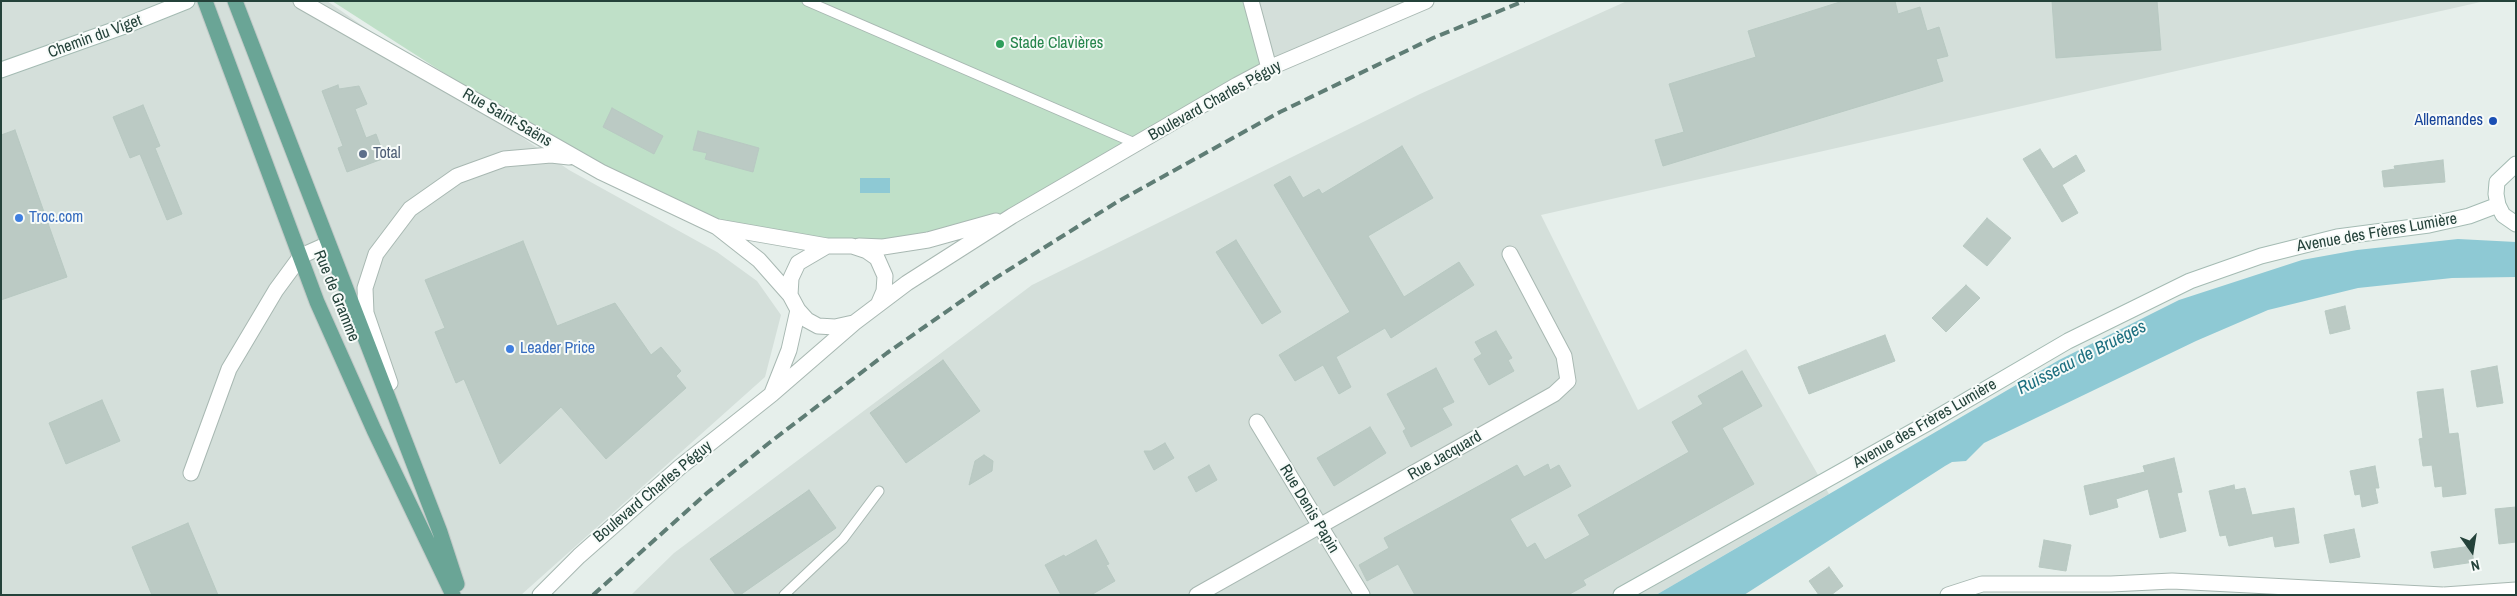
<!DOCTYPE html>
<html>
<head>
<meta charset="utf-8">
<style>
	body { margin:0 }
	#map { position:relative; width:2517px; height:596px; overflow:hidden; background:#e6efeb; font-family:"Archivo Narrow",sans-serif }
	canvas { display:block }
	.frame { position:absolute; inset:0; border:2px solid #24423a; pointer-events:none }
	.north { position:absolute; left:2447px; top:526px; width:50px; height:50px; -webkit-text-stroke:4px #f7fbf9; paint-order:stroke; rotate:167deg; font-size:14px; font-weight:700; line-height:20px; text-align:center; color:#24423a }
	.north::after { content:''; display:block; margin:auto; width:18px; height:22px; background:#24423a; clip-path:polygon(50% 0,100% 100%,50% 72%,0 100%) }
</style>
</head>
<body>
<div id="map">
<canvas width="2517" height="596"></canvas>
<div class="frame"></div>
<div class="north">N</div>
</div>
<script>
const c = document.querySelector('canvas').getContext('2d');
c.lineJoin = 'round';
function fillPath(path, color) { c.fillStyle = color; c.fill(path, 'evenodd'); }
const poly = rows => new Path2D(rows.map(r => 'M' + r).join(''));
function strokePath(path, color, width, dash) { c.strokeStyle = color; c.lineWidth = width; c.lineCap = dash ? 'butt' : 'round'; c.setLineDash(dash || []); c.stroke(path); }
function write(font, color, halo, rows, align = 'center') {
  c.font = font + ' "Archivo Narrow",sans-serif'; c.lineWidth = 4; c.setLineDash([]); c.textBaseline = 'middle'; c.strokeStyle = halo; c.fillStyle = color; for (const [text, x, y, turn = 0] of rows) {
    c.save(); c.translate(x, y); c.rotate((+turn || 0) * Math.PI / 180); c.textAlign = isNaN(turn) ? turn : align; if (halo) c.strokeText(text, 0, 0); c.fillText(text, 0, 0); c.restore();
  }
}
const built = poly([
	[1,1,327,1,569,170,717,252,757,281,781,315,765,377,521,595,1,595],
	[1251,1,1421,1,1269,68],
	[1627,1,2485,1,1541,215,1638,410,1746,349,1829,494,1656,595,631,595,674,553,1032,285,1420,94]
]);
const green = poly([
	[332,1,1251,1,1269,68,1012,216,895,246,717,227,576,158]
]);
const water = poly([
	[860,178,890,178,890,193,860,193],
	[2458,239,2516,242,2516,277,2452,278,2358,288,2268,310,2196,341,1984,443,1966,461,1952,462,1945,466,1744,595,1656,595,2059,360,2179,300,2302,260,2357,250]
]);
const building = poly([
	[1843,1,1895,1,1898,14,1920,7,1927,31,1939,27,1948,56,1936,59,1943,81,1663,166,1655,140,1684,132,1669,84,1756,57,1748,31,1843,1],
	[2052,1,2157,1,2161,50,2056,58,2052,1],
	[338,85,339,89,359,86,367,104,355,109,366,138,376,134,385,158,347,172,338,148,343,146,322,91,338,85],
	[143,105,160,146,155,148,182,214,167,220,140,154,130,158,113,117,143,105],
	[612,108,663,136,654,154,603,127,612,108],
	[15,130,67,277,1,300,1,135,15,130],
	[698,131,759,148,753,172,705,159,707,153,693,150,698,131],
	[1402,146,1433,198,1368,236,1404,297,1459,262,1474,285,1391,338,1385,328,1336,357,1351,387,1339,394,1323,365,1295,381,1279,355,1350,312,1274,185,1290,176,1303,198,1319,189,1322,194,1402,146],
	[2040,149,2053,169,2076,155,2085,171,2062,185,2078,213,2062,222,2023,159,2040,149],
	[2443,160,2445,182,2384,187,2382,171,2395,169,2394,166,2443,160],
	[1987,218,2011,238,1987,266,1963,246,1987,218],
	[1236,240,1281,312,1262,324,1216,252,1236,240],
	[523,241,557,326,615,303,651,355,661,347,681,371,676,376,686,388,606,459,561,407,500,464,464,379,456,383,435,332,445,328,425,280,523,241],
	[1966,285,1980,298,1946,332,1932,318,1966,285],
	[2345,306,2350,329,2330,334,2325,311,2345,306],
	[1496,331,1512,358,1508,360,1514,371,1489,385,1474,359,1482,354,1475,342,1496,331],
	[1885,335,1895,361,1809,394,1798,367,1885,335],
	[943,360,980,411,906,463,870,413,943,360],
	[2497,366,2503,403,2477,407,2471,371,2497,366],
	[1436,368,1454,402,1442,408,1452,425,1411,447,1403,431,1406,429,1387,394,1436,368],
	[1742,371,1762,406,1722,428,1754,484,1583,580,1586,585,1568,595,1415,595,1398,564,1367,581,1359,565,1389,548,1384,538,1517,465,1524,477,1548,464,1550,470,1559,465,1571,486,1510,519,1527,548,1535,543,1545,560,1590,535,1578,515,1689,452,1672,422,1703,404,1698,396,1742,371],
	[2443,389,2449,434,2458,433,2466,494,2443,497,2442,486,2435,487,2432,465,2423,466,2419,439,2423,438,2417,392,2443,389],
	[102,400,120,441,66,464,49,423,102,400],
	[1370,427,1386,453,1334,486,1317,458,1370,427],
	[1165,443,1174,458,1154,470,1144,451,1151,451,1165,443],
	[984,455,993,461,992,471,969,485,975,461,984,455],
	[2174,458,2182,492,2177,493,2186,531,2160,538,2148,489,2116,499,2118,507,2090,515,2084,486,2145,472,2143,466,2174,458],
	[1209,465,1217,480,1196,492,1188,477,1209,465],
	[2375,466,2379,488,2375,488,2378,503,2362,507,2360,494,2355,495,2350,471,2375,466],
	[2234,485,2235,490,2245,488,2252,515,2294,508,2299,543,2275,547,2273,536,2229,546,2226,535,2220,536,2209,491,2234,485],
	[809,490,836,528,740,595,736,595,710,559,809,490],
	[2516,507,2516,542,2499,544,2495,509,2516,507],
	[188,523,218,595,152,595,132,547,188,523],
	[2354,529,2360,557,2330,563,2324,535,2354,529],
	[1096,540,1109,564,1106,565,1115,581,1091,595,1061,595,1045,565,1064,555,1065,557,1096,540],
	[2044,540,2071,545,2066,571,2039,567,2044,540],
	[2471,546,2474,562,2434,568,2431,552,2471,546],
	[1829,567,1843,586,1831,595,1819,595,1809,581,1829,567]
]);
const lane = poly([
	[807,1,1137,144],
	[784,595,843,539,879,491]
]);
const street = poly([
	[301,1,601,172,717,227,759,260,790,295],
	[1251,1,1269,68],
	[718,227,827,246],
	[859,246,883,247,928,240,996,221],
	[853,323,835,327,818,326,807,320,798,310,790,295,791,278,798,263,827,246,852,246,867,251,877,258,885,276,884,291,878,305],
	[390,383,366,313,365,288,376,254,410,209,457,176,504,159,551,155,569,157],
	[772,393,789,350,798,310],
	[1257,422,1362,595],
	[191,473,229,369,276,290,301,256,328,244],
	[540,595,579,556,680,467,772,394,854,323,907,283,1012,216,1237,85,1269,68,1426,1],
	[1197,595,1554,394,1568,381,1564,356,1510,254],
	[1948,595,1982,584,2111,584,2172,581,2443,595],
	[2444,595,2516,590]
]);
const secondary = poly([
	[1,70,122,27,187,1],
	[2516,164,2497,182,2496,194,2498,205,2503,215,2516,224],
	[1621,595,1926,424,2068,341,2190,281,2261,256,2337,237,2429,225,2469,216,2498,205]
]);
const primary = poly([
	[205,1,317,302,374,430,453,595],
	[235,1,440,532,457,584]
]);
const rail = poly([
	[593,595,707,493,769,443,887,353,986,284,1117,202,1280,112,1433,38,1524,1]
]);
const markers = [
	[1000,44,5,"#2e9e5b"],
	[2493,121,5,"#1a4fb4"],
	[363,154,5,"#5c6f8a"],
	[19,218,5,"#3f7fe0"],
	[510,349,5,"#3f7fe0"]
];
const streetNames = [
	["Chemin du Viget",95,37,-20],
	["Boulevard Charles Péguy",1215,101,-29],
	["Rue Saint-Saëns",507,118,30],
	["Avenue des Frères Lumière",2377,233,-10],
	["Rue de Gramme",336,296,68],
	["Avenue des Frères Lumière",1925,424,-30],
	["Rue Jacquard",1445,456,-30],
	["Boulevard Charles Péguy",653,492,-40],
	["Rue Denis Papin",1309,509,59]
];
const leisureNames = [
	["Stade Clavières",1010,44]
];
const transitNames = [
	["Allemandes",2483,121]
];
const serviceNames = [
	["Total",373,154]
];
const shopNames = [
	["Troc.com",29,218],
	["Leader Price",520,349]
];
const waterNames = [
	["Ruisseau de Bruèges",2082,358,-27]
];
fillPath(built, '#d4dfda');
fillPath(green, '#bfe0c8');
fillPath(water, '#8ec9d4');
fillPath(building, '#bbcac4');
strokePath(building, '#b8c9c2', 1);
strokePath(lane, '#a8b8b2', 11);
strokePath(street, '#a8b8b2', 17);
strokePath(secondary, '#a4bbb3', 17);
strokePath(primary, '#c2cac8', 17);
strokePath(lane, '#fff', 9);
strokePath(street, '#fff', 15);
strokePath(secondary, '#fff', 15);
strokePath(primary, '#6aa596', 15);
strokePath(rail, '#5f7d75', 4, [10, 5]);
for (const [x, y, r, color] of markers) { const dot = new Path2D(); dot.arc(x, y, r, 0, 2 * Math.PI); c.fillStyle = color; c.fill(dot); strokePath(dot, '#f7fbf9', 2); }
write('16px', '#24423a', '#f7fbf9', streetNames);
write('16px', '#27864d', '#f7fbf9', leisureNames, 'left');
write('16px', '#164399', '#f7fbf9', transitNames, 'right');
write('16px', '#4e5e75', '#f7fbf9', serviceNames, 'left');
write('16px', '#366cbe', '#f7fbf9', shopNames, 'left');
write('italic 18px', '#1c6f80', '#f7fbf9', waterNames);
</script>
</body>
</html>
